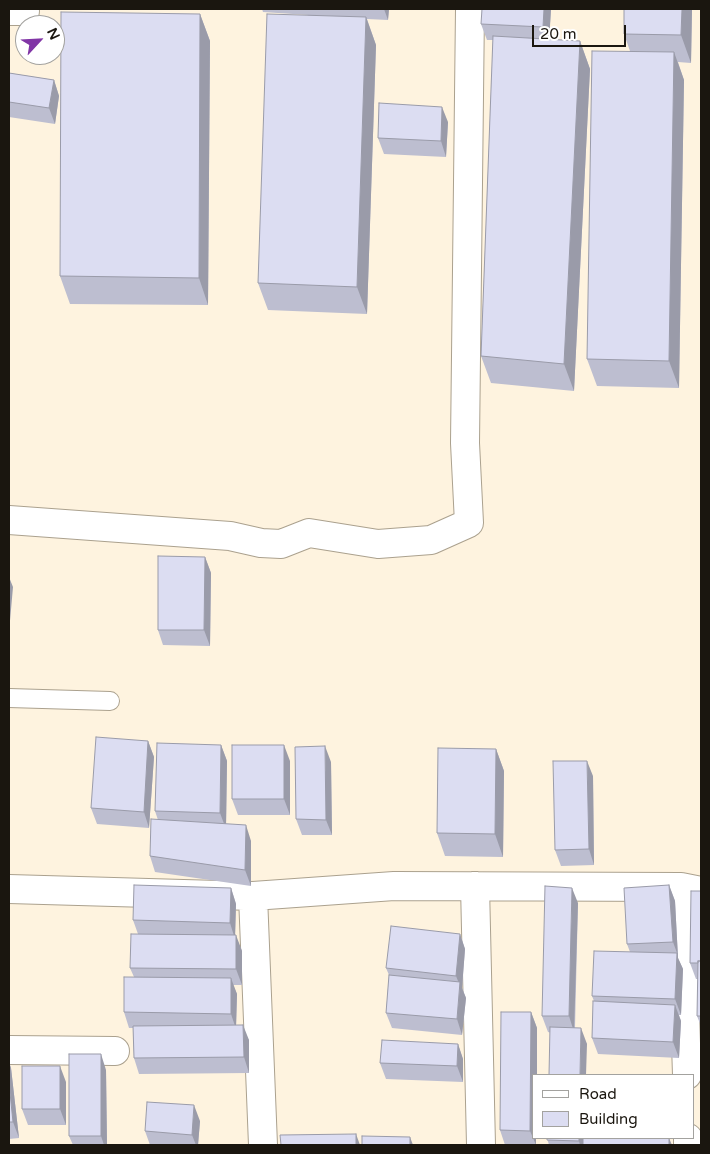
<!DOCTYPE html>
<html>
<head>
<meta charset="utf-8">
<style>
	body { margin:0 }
	#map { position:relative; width:710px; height:1154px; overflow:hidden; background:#fef3df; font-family:"Varela Round",sans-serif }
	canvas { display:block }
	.frame { position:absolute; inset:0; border:10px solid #1a160f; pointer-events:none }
	.legend { position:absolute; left:532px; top:1074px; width:162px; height:65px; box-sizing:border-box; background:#fff; border:1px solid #a3a29f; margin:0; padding:6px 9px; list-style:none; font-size:15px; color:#1a160f }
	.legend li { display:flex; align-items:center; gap:10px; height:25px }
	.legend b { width:25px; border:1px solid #a3a29f }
	.north { position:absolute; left:15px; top:15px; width:50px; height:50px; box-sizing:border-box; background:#fff; border:1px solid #a3a29f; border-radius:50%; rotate:65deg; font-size:14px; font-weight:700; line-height:20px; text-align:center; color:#1a160f }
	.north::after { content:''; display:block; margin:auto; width:18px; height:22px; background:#8135a6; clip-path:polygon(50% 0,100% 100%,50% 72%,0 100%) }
	.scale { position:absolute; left:532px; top:25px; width:94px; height:22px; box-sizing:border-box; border:2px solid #1a160f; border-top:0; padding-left:6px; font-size:15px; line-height:18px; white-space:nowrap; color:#1a160f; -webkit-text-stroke:4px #fff; paint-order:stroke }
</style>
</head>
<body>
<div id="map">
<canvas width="710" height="1154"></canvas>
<div class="frame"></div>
<ul class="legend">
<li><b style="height:6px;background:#fff"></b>Road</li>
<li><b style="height:14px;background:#dcddf2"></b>Building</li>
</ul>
<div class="north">N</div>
<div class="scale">20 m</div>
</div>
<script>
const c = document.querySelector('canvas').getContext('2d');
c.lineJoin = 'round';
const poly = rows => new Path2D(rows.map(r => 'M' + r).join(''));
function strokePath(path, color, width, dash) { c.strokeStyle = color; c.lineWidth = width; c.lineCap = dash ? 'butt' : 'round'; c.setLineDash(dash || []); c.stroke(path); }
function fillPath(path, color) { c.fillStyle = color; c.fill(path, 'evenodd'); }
const lane = poly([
	[9,698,110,701]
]);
const street = poly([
	[9,11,25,11],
	[9,520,230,536,261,543,281,544,309,533,378,544,431,540,469,523,465,443,470,9],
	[475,886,481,1145],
	[681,887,687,1075],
	[9,889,253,896,394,886,681,887,701,891],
	[253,896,263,1145],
	[9,1050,115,1051],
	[688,1138,688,1145]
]);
const wall = poly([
	[262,9,389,9,388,20,367,19,376,45,367,314,268,310,258,283,308,15,263,12],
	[551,9,549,39,580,41,590,69,574,391,491,383,481,356,493,40,487,40,481,24],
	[692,9,691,63,678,62,684,80,679,388,597,386,587,359,630,51,624,34],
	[200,14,210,41,208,305,70,304,60,276],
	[9,73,54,80,59,96,55,124,9,117],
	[448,122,446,157,384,154,378,138],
	[205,557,211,573,210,646,163,645,158,630],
	[148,741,154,757,149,828,97,824,91,808],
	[221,745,227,761,226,824,251,841,251,886,155,872,150,856,158,820,155,811],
	[496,749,504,771,503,857,445,856,437,833],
	[290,761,290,815,238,815,232,799],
	[331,762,332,835,302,835,296,819],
	[593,776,594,865,561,866,555,850],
	[669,885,675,901,678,958,683,969,681,1015,679,1015,681,1021,679,1058,598,1054,592,1038,594,1001,592,996,630,952,627,944],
	[231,888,236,904,235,935,242,951,242,985,233,985,237,994,236,1025,249,1040,249,1073,139,1074,134,1058,133,1028,129,1028,124,1012,134,977,130,968,138,934,133,920],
	[701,891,701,1026,697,1016,698,979,696,979,690,963],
	[578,903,575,1028,587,1044,548,1032,542,1016],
	[460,934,465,949,462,988,466,998,462,1035,392,1028,386,1013,389,975,386,968],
	[531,1012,537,1028,537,1075,534,1075,534,1138,536,1138,536,1145,505,1145,500,1130],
	[458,1044,463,1059,463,1082,386,1079,380,1063],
	[9,1062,11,1068,19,1138,9,1139],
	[106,1070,107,1145,73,1145,69,1136],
	[66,1082,66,1125,28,1125,22,1109],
	[200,1121,198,1145,150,1145,145,1131],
	[547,1138,669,1145,549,1145]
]);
const shadedWall = poly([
	[384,9,389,9,388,20],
	[544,9,551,9,549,43,543,27],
	[682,9,692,9,691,63,681,35],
	[200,14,210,41,208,305,199,278],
	[366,17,376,45,367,314,357,287],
	[580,41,590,69,574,391,564,364],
	[674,52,684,80,679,388,669,361],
	[54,80,59,96,55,124,49,108],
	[442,107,448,122,446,157,441,141],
	[205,557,211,573,210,646,204,630],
	[9,577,13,587,9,632],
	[148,741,154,757,149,828,144,812],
	[221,745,227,761,226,829,220,813],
	[284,745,290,761,290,815,284,799],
	[325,746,331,762,332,835,326,820],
	[496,749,504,771,503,857,495,834],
	[587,761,593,776,594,865,589,849],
	[246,825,251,841,251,886,245,870],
	[669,885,675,901,678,958,683,969,681,1015,675,999,677,953,673,942],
	[231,888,236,904,235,939,230,923],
	[572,888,578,903,574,1032,569,1016],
	[460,934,465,949,462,988,466,998,462,1035,457,1019,460,986,456,976],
	[236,935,242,951,242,985,236,969],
	[231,978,237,994,236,1029,231,1014],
	[675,1005,681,1021,679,1058,673,1042],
	[531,1012,537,1028,537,1075,534,1075,534,1138,536,1138,536,1145,530,1131],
	[243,1025,249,1040,249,1073,244,1057],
	[581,1028,587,1044,586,1075,580,1075],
	[458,1044,463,1059,463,1082,457,1066],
	[101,1054,106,1070,107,1145,104,1145,101,1136],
	[9,1062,11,1068,19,1138,13,1122,9,1083],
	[60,1066,66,1082,66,1125,60,1109],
	[194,1105,200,1121,198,1145,196,1145,192,1135],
	[356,1134,360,1145,356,1145],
	[410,1137,413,1145,410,1145],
	[579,1138,585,1138,585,1145,580,1145,579,1141],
	[669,1138,672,1145,669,1145]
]);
const building = poly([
	[482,9,544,9,543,27,481,24,482,9],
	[624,9,682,9,681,35,624,34,624,9],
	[61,12,200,14,199,278,60,276,61,12],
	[267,14,366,17,357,287,258,283,267,14],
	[493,36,580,41,564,364,481,356,493,36],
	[592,51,674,52,669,361,587,359,592,51],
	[9,73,54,80,49,108,9,102,9,73],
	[379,103,442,107,441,141,378,138,379,103],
	[158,556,205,557,204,630,158,630,158,556],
	[96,737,148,741,144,812,91,808,96,737],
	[157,743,221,745,220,813,155,811,157,743],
	[232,745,284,745,284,799,232,799,232,745],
	[325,746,326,820,296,819,295,747,325,746],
	[438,748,496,749,495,834,437,833,438,748],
	[553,761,587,761,589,849,555,850,553,761],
	[151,819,246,825,245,870,150,856,151,819],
	[134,885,231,888,230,923,133,920,134,885],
	[669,885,673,942,627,944,624,888,669,885],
	[545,886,572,888,569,1016,542,1016,545,886],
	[691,891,701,891,701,961,698,961,698,963,690,963,691,891],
	[391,926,460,934,456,976,386,968,391,926],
	[131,934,236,935,236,969,130,968,131,934],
	[594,951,677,953,675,999,592,996,594,951],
	[698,961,701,961,701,1016,697,1016,698,961],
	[389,975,460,982,457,1019,386,1013,389,975],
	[124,977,231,978,231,1014,124,1012,124,977],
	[593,1001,675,1005,673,1042,592,1038,593,1001],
	[501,1012,531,1012,530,1131,500,1130,501,1012],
	[243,1025,244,1057,134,1058,133,1026,243,1025],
	[550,1027,581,1028,580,1075,549,1075,550,1027],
	[382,1040,458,1044,457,1066,380,1063,382,1040],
	[69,1054,101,1054,101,1136,69,1136,69,1054],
	[22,1066,60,1066,60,1109,22,1109,22,1066],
	[9,1083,13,1122,9,1122,9,1083],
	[147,1102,194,1105,192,1135,145,1131,147,1102],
	[356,1134,356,1145,281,1145,280,1135,356,1134],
	[362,1136,410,1137,410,1145,362,1145,362,1136],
	[547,1138,579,1138,579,1141,547,1140,547,1138],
	[583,1138,669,1138,669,1145,583,1145,583,1138]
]);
strokePath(lane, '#aba18e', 20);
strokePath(street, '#aba18e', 30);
strokePath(lane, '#fff', 18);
strokePath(street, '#fff', 28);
fillPath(wall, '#bdbed0');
fillPath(shadedWall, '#9a9ba9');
fillPath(building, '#dcddf2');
strokePath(building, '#9a9ba9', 1);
</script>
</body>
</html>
